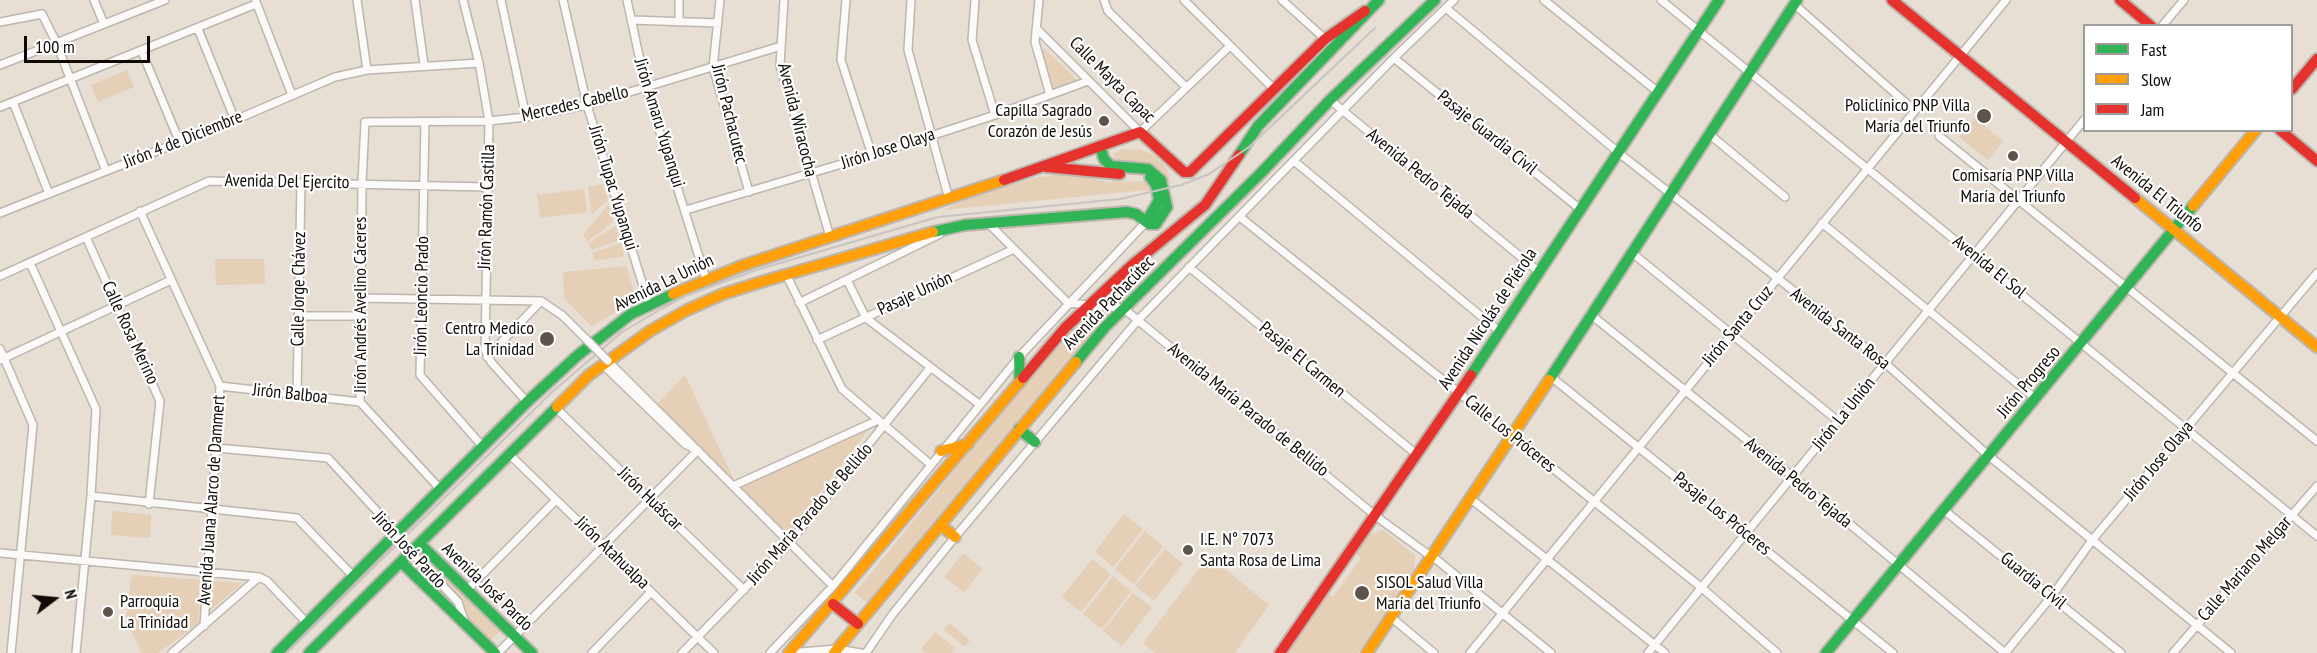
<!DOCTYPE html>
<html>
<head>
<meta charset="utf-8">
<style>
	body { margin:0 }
	#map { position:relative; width:2317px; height:653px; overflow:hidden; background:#e7ded4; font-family:"PT Sans Narrow",sans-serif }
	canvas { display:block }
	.legend { position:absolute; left:2083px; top:24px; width:210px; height:108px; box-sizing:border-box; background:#fff; border:2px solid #9f9d9b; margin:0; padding:8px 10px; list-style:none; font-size:18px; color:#100b06 }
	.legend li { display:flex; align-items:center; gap:12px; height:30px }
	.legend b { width:30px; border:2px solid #9f9d9b }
	.north { position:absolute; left:24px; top:569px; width:60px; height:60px; -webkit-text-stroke:4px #fff; paint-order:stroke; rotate:74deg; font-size:16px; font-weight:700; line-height:24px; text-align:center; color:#100b06 }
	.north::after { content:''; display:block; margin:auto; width:21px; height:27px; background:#100b06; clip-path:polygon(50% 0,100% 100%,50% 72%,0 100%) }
	.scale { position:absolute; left:24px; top:36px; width:126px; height:27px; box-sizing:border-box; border:3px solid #100b06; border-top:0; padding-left:8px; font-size:18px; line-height:21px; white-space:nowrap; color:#100b06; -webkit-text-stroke:4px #fff; paint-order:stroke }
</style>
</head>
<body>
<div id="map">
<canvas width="2317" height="653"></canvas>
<ul class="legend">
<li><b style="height:8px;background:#30b455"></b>Fast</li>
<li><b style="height:8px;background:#ff9f0a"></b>Slow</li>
<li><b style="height:8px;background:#e5322d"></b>Jam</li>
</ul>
<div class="north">N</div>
<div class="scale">100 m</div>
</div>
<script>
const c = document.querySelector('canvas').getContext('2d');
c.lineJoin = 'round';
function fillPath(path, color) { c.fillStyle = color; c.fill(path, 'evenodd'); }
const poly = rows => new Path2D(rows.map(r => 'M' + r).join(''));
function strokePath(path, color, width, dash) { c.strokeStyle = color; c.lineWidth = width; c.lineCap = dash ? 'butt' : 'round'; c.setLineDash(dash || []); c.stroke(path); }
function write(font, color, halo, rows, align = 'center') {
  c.font = font + ' "PT Sans Narrow",sans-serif'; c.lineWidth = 4.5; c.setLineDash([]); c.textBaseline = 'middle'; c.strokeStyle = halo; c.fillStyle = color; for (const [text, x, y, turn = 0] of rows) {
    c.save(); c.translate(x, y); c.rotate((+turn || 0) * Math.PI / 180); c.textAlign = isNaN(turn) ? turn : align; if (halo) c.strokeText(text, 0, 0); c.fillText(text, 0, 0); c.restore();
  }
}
const green = poly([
	[1044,48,1077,80,1054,92,1041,51],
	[127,70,134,87,98,102,91,85],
	[1975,118,2003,141,1988,160,1959,137],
	[1122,149,1142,150,1154,155,1167,168,1172,184,1161,171,1151,165,1115,161,1113,154],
	[1070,173,1108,182,1147,181,1157,189,943,210,964,200,1034,178],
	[603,184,608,200,592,214,588,187],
	[584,189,587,212,540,218,537,195],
	[608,205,613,222,588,241,583,235],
	[615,226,620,240,591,250,589,243],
	[621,243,624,256,595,261,592,253],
	[215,259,264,259,265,284,216,285],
	[626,266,636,298,592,327,564,298,563,272],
	[1110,312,1111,315,869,604,855,593,1067,331,1084,314],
	[685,375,735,482,657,404],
	[873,424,788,534,740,489,741,486],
	[112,511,151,515,150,538,111,535],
	[1124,514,1143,529,1113,567,1095,552],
	[1383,530,1415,555,1414,572,1358,653,1287,653,1325,592,1333,597,1361,558,1353,552,1367,531,1372,534],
	[1145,531,1163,546,1134,584,1115,569],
	[1165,549,1183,564,1154,601,1135,586],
	[963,553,983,569,964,592,944,577],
	[1209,556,1269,605,1235,653,1155,653,1143,643],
	[1092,559,1111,574,1081,612,1062,597],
	[430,560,502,630,489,642,416,574],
	[134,575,202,580,198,624,158,653,142,653,126,621,131,578],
	[1113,576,1131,591,1102,629,1083,614],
	[212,581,242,583,209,612],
	[1133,593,1152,608,1122,646,1103,631],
	[949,623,970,640,965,647,944,630],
	[935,632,955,648,952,653,926,653,921,649]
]);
const street = poly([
	[94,0,104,24],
	[357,0,367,70],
	[415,0,424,65],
	[463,0,479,63,489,121,485,350,491,362,527,402],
	[501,0,526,117],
	[563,0,587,105,649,305],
	[627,0,646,88,706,279],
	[720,0,713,67,749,192],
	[784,0,780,65,830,237],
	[846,0,841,60,872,155],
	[911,0,908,50,949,199],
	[975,0,972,40,995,115],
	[1039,0,1035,42,1050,95],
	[1104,0,1108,11,1186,87],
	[1184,0,1275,90],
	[1282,0,1325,39],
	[1544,0,1658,92],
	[1661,0,2317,536],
	[256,2,292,95],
	[1794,4,1914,110],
	[1446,8,1619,153,1885,363,1989,456,2231,653],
	[631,20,718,23],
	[0,22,42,14,56,42,106,171],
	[679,22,679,0],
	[2162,26,2184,0],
	[198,29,235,120],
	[1037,29,1140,132,1230,46],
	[142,52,180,143],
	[1394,58,1580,209],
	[0,65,165,0],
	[1330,100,1538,271],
	[13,102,49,194],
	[0,107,256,4],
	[425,122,420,375,483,447],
	[1709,134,1785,197],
	[1939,136,2317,441],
	[1294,161,1499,331],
	[686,210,872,155,995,115,1088,81],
	[140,211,220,386,204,626],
	[0,213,235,120,335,77,367,70,479,63],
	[1240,217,1702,588,1777,653],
	[988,223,1068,303,1123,308,1377,517,1433,558],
	[1822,223,2036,399],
	[86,237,160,401,149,504],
	[1631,252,1838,421],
	[30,263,96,409,91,496,76,653],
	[1189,267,1416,454],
	[786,274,842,389,930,464],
	[0,276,209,181,487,187],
	[847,280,866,318,979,404],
	[360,298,541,301,563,316],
	[799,303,940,234],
	[1590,314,1793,477,2005,653],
	[298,316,360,316],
	[817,340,1014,249],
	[0,349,33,425,11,653],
	[487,357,541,301],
	[0,360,171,280],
	[608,361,833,586],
	[602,364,685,444,693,448],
	[1550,376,1893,653],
	[220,386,360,402],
	[297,394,301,183],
	[556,408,744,590],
	[217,448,328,458,385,520],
	[509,454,714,653],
	[733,486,876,421],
	[441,490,360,402,362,183,365,122,489,121,526,117,587,105,781,46],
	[91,496,297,518,354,577],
	[1471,499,1665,653],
	[1945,511,2121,653],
	[0,553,259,577,267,581,307,623],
	[1432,556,1551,653],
	[467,590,556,500],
	[458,602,465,623],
	[1392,618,1434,653],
	[172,653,259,577],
	[498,653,698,450],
	[592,653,651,592],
	[682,653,789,543,930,368],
	[770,653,833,586,1019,357,1146,222],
	[789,653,837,649,861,653],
	[866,653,892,615,955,537,1138,320,1394,58,1454,0],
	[1470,653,2006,0],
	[1648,653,2084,120],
	[2005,653,2052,596,2093,539,2317,273],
	[2173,653,2317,486]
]);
const fast = poly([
	[1239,155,1258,126,1379,0],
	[1146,222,1159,200,1156,185,1150,177],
	[933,232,965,225,1127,212,1136,214,1149,224,1156,224,1167,207,1161,180,1148,169,1111,166,1104,159,1100,146],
	[1019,357,1020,382],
	[1076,362,1105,327,1261,173,1330,100,1435,0],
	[1471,375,1719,0],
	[1549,380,1797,0],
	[1019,429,1035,442],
	[420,544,532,653],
	[401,562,495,653],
	[277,653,527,402,578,355,631,314,673,294],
	[309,653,557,407],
	[1826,653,2193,206]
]);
const slow = poly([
	[2135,198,2317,347],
	[2193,206,2256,130],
	[673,294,741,266,1004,180],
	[557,407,589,375,650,331,687,310,723,294,761,282,933,232],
	[941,451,968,444],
	[942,526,955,537],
	[789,653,1023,378],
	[834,653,1076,362],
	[1367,653,1549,380]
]);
const jam = poly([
	[1892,0,2135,198],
	[2120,0,2151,26],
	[2292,89,2317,59],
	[2280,130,2317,161],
	[1046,167,1120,174],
	[1004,180,1140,132,1184,172,1190,172,1325,39,1365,11],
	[1023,378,1065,328,1132,265,1205,205,1239,155],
	[833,604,858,624],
	[1280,653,1471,375]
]);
const rail = poly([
	[287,653,552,392,622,332,661,309,685,296,756,270,938,217,1120,199,1181,185,1209,174,1249,147,1375,28]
]);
const streetBridge = poly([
	[563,316,608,361],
	[377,516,458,602]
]);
const markers = [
	[1984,116,8,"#5b554e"],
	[1104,121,6,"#5b554e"],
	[2013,156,6,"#5b554e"],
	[547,339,8,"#5b554e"],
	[1188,550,6,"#5b554e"],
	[1362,593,8,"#5b554e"],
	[108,612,6,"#5b554e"]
];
const streetNames = [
	["Calle Mayta Capac",1112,80,45],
	["Mercedes Cabello",575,104,-13],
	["Jirón Pachacutec",729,114,76],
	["Avenida Wiracocha",797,120,76],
	["Jirón Amaru Yupanqui",659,123,73],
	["Pasaje Guardia Civil",1487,133,39],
	["Jirón 4 de Diciembre",183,140,-22],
	["Jirón Jose Olaya",888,149,-18],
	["Avenida Pedro Tejada",1420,174,39],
	["Avenida Del Ejercito",287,182,1],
	["Jirón Tupac Yupanqui",613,188,73],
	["Avenida El Triunfo",2157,194,39],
	["Jirón Ramón Castilla",487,207,-88],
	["Avenida El Sol",1989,267,39],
	["Avenida La Unión",664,283,-26],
	["Calle Jorge Chávez",299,289,-89],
	["Pasaje Unión",915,294,-25],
	["Jirón Leoncio Prado",422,296,-89],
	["Avenida Pachacútec",1109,303,-46],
	["Jirón Andrés Avelino Cáceres",361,305,-90],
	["Avenida Nicolás de Piérola",1488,319,-57],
	["Jirón Santa Cruz",1738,326,-50],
	["Avenida Santa Rosa",1840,329,38],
	["Calle Rosa Merino",130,333,65],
	["Pasaje El Carmen",1302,360,40],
	["Jirón Progreso",2029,382,-50],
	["Jirón Balboa",290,394,6],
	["Avenida María Parado de Bellido",1248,410,39],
	["Jirón La Unión",1844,414,-51],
	["Calle Los Próceres",1510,434,39],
	["Jirón Jose Olaya",2159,461,-50],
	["Avenida Pedro Tejada",1798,483,39],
	["Jirón Huáscar",650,499,44],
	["Avenida Juana Alarco de Dammert",212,500,-86],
	["Jirón María Parado de Bellido",810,514,-49],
	["Pasaje Los Próceres",1722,514,39],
	["Jirón José Pardo",409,550,47],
	["Jirón Atahualpa",612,553,44],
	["Calle Mariano Melgar",2245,569,-49],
	["Guardia Civil",2033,581,39],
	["Avenida José Pardo",487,587,44]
];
const poiNames = [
	["Policlínico PNP Villa",1970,106],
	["María del Triunfo",1970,127],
	["Capilla Sagrado",1092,111],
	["Corazón de Jesús",1092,132],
	["Comisaría PNP Villa",2013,176,"center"],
	["María del Triunfo",2013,197,"center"],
	["Centro Medico",534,329],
	["La Trinidad",534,350],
	["I.E. N° 7073",1200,540,"left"],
	["Santa Rosa de Lima",1200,561,"left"],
	["SISOL Salud Villa",1376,583,"left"],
	["María del Triunfo",1376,604,"left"],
	["Parroquia",120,602,"left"],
	["La Trinidad",120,623,"left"]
];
fillPath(green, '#e5cfb6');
strokePath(street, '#bdb6ae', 10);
strokePath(fast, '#bdb6ae', 14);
strokePath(slow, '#bdb6ae', 14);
strokePath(jam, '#bdb6ae', 14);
strokePath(street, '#fbfaf9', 7);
strokePath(fast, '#30b455', 10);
strokePath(slow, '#ff9f0a', 10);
strokePath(jam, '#e5322d', 10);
strokePath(rail, '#c7c4c2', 2);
strokePath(streetBridge, '#bdb6ae', 10, []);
strokePath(streetBridge, '#fbfaf9', 7);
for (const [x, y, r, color] of markers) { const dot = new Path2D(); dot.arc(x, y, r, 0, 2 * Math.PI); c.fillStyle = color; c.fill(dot); strokePath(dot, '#fff', 2); }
write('18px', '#100b06', '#fff', streetNames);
write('18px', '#100b06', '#fff', poiNames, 'right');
</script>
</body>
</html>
